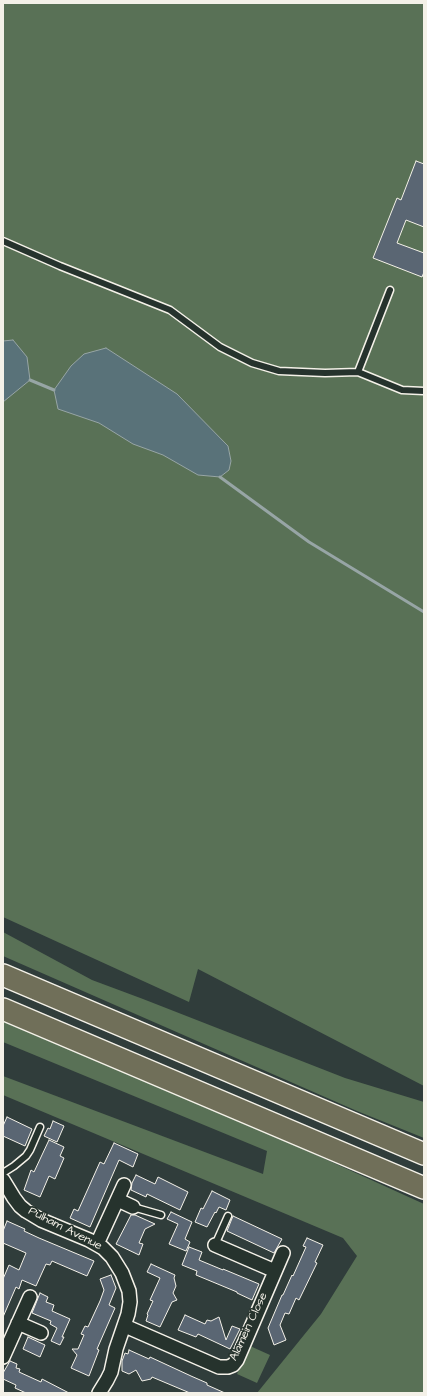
<!DOCTYPE html>
<html>
<head>
<meta charset="utf-8">
<style>
	body { margin:0 }
	#map { position:relative; width:427px; height:1396px; overflow:hidden; background:#303d3b; font-family:"Architects Daughter",sans-serif }
	canvas { display:block }
	.frame { position:absolute; inset:0; border:4px solid #f4f1e8; pointer-events:none }
</style>
</head>
<body>
<div id="map">
<canvas width="427" height="1396"></canvas>
<div class="frame"></div>
</div>
<script>
const c = document.querySelector('canvas').getContext('2d');
c.lineJoin = 'round';
function fillPath(path, color) { c.fillStyle = color; c.fill(path, 'evenodd'); }
const poly = rows => new Path2D(rows.map(r => 'M' + r).join(''));
function strokePath(path, color, width, dash) { c.strokeStyle = color; c.lineWidth = width; c.lineCap = dash ? 'butt' : 'round'; c.setLineDash(dash || []); c.stroke(path); }
function write(font, color, halo, rows, align = 'center') {
  c.font = font + ' "Architects Daughter",sans-serif'; c.lineWidth = 3.5; c.setLineDash([]); c.textBaseline = 'middle'; c.strokeStyle = halo; c.fillStyle = color; for (const [text, x, y, turn = 0] of rows) {
    c.save(); c.translate(x, y); c.rotate((+turn || 0) * Math.PI / 180); c.textAlign = isNaN(turn) ? turn : align; if (halo) c.strokeText(text, 0, 0); c.fillText(text, 0, 0); c.restore();
  }
}
const green = poly([
	[3,3,424,3,424,1086,198,969,189,1002,3,917],
	[3,932,92,980,143,999,345,1078,424,1102,424,1138,357,1111,3,956],
	[3,1016,145,1077,424,1204,424,1393,257,1393,321,1314,357,1256,343,1238,3,1095,3,1076,263,1174,267,1151,3,1042],
	[250,1346,270,1355,257,1383,237,1374]
]);
const water = poly([
	[13,340,27,357,30,380,3,402,3,341,13,340],
	[106,348,177,394,228,446,231,461,229,470,220,477,198,475,163,455,133,444,99,423,58,409,54,390,71,366,84,354,106,348]
]);
const stream = poly([
	[30,380,54,390],
	[220,477,309,542,424,612]
]);
const building = poly([
	[416,161,424,164,424,227,406,220,397,243,424,253,424,272,422,277,373,258,397,198,401,200,416,161],
	[7,1117,32,1129,25,1146,3,1136,3,1126,7,1117],
	[53,1121,64,1126,57,1142,44,1136,48,1128,50,1129,53,1121],
	[49,1140,64,1147,60,1156,64,1158,55,1179,49,1176,40,1197,24,1190,31,1170,34,1172,49,1140],
	[114,1143,138,1154,133,1167,119,1160,90,1227,70,1218,74,1209,78,1211,100,1162,104,1164,114,1143],
	[136,1175,155,1184,158,1177,188,1192,180,1210,147,1194,146,1197,131,1190,132,1183,136,1175],
	[212,1191,230,1200,226,1210,219,1207,216,1213,215,1212,207,1227,195,1222,201,1208,203,1209,212,1191],
	[171,1212,192,1222,185,1239,190,1242,186,1251,169,1244,178,1224,167,1219,171,1212],
	[131,1215,135,1215,155,1224,145,1229,139,1243,143,1244,139,1255,116,1244,131,1215],
	[233,1216,282,1239,274,1253,227,1231,233,1216],
	[7,1221,25,1229,24,1231,39,1238,94,1261,87,1276,52,1261,50,1265,46,1264,36,1286,22,1280,19,1289,16,1287,3,1317,3,1279,9,1265,19,1270,26,1253,3,1243,3,1231,7,1221],
	[307,1238,323,1245,315,1262,317,1263,299,1300,296,1298,289,1314,285,1313,280,1325,286,1340,274,1345,268,1328,282,1295,283,1295,292,1275,293,1276,306,1247,303,1246,307,1238],
	[189,1247,202,1252,199,1260,223,1270,223,1269,259,1284,252,1300,237,1293,237,1292,196,1275,197,1271,182,1265,189,1247],
	[151,1264,175,1275,174,1278,176,1286,173,1293,177,1300,172,1302,160,1327,146,1321,148,1315,147,1314,153,1301,150,1300,160,1278,147,1272,151,1264],
	[111,1275,116,1288,109,1305,115,1308,97,1349,99,1350,89,1376,71,1368,77,1355,72,1349,78,1349,84,1335,81,1334,85,1326,88,1327,100,1301,104,1290,100,1279,111,1275],
	[40,1293,48,1297,46,1302,54,1305,52,1311,70,1319,62,1337,64,1337,60,1345,51,1341,57,1328,50,1324,51,1321,32,1313,40,1293],
	[185,1315,205,1324,207,1320,211,1321,219,1317,226,1340,232,1326,240,1329,230,1349,198,1334,196,1337,178,1330,185,1315],
	[28,1337,45,1345,40,1357,23,1349,28,1337],
	[129,1350,149,1359,150,1357,191,1376,207,1383,207,1385,225,1393,190,1393,152,1377,151,1379,142,1381,136,1370,129,1374,122,1371,122,1361,125,1353,128,1354,129,1350],
	[10,1361,17,1364,16,1368,20,1369,19,1372,41,1382,42,1379,69,1393,26,1393,15,1388,16,1385,3,1379,3,1373,10,1361]
]);
const service = poly([
	[3,241,60,266,170,310,220,347,252,363,279,371,325,373,358,372,390,290],
	[358,372,402,390,424,391],
	[3,1173,14,1166,26,1156,30,1150,40,1127],
	[133,1207,161,1215],
	[215,1245,228,1216]
]);
const minor = poly([
	[3,1180,14,1198,20,1206,26,1211,41,1220,89,1240,103,1248,112,1257,122,1273,129,1291,130,1302,128,1314,116,1349,111,1372,107,1380,99,1393],
	[118,1200,133,1207],
	[97,1244,124,1185],
	[215,1245,275,1271],
	[18,1323,41,1333],
	[125,1326,219,1367,228,1367,233,1365,237,1360,283,1253],
	[3,1357,30,1297]
]);
const trunk = poly([
	[3,975,424,1154],
	[3,1009,424,1188]
]);
const streetNames = [
	["Pulham Avenue",65,1229,27],
	["Alamein Close",249,1327,-65]
];
fillPath(green, '#597156');
fillPath(water, '#597279');
strokePath(water, '#97a5a5', 1);
strokePath(stream, '#97a5a5', 3);
fillPath(building, '#5a6673');
strokePath(building, '#f4f1e8', 1);
strokePath(service, '#f4f1e8', 9);
strokePath(minor, '#f4f1e8', 16);
strokePath(trunk, '#f4f1e8', 24);
strokePath(service, '#26332d', 6);
strokePath(minor, '#26332d', 13);
strokePath(trunk, '#706f59', 21);
write('12px', '#f4f1e8', '#26332d', streetNames);
</script>
</body>
</html>
